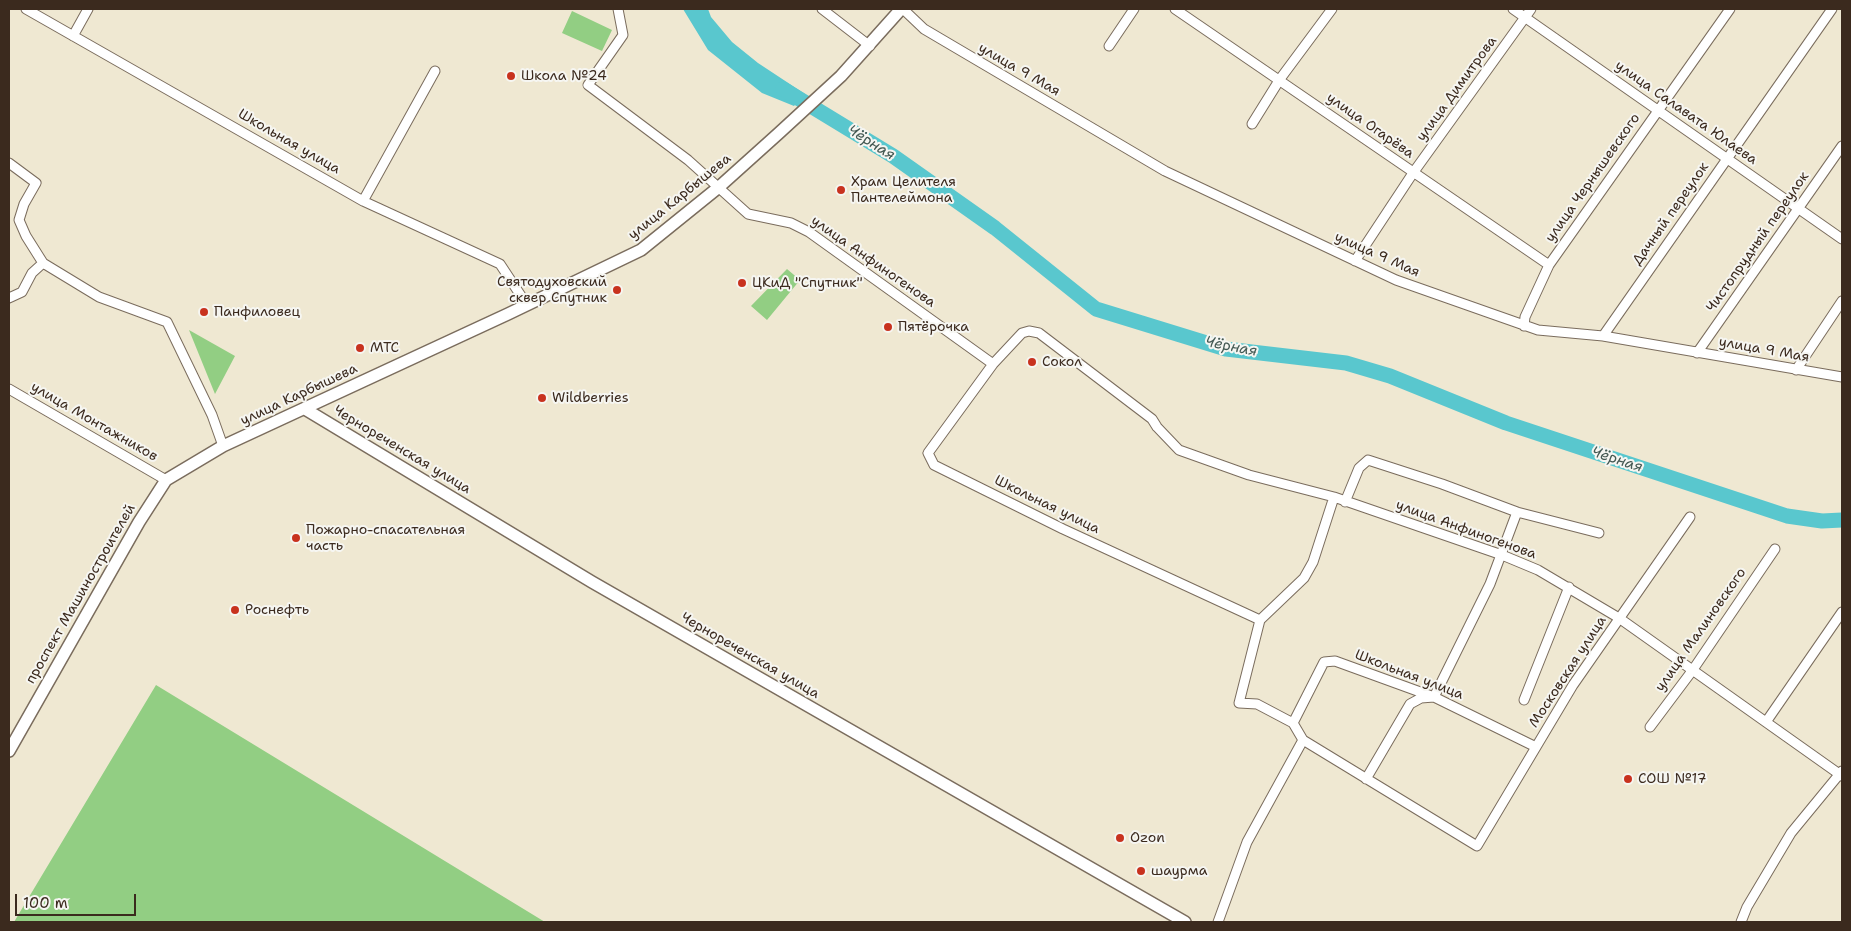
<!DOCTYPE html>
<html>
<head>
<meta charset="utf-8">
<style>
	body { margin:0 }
	#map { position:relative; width:1851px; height:931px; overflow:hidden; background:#efe8d2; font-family:"Shantell Sans",sans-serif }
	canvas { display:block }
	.frame { position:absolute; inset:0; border:10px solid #3b2a1e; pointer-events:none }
	.scale { position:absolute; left:15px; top:894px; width:121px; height:22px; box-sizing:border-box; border:2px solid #3b2a1e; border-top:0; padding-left:6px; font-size:15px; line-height:18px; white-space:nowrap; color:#3b2a1e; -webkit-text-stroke:4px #f6f6f2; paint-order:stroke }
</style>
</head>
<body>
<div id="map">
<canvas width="1851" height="931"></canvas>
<div class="frame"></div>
<div class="scale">100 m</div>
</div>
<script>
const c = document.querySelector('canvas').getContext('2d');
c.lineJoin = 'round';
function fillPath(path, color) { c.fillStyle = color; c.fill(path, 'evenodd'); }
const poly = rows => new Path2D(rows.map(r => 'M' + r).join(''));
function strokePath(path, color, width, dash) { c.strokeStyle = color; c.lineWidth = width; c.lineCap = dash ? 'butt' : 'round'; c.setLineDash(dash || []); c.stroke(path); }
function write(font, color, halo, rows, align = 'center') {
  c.font = font + ' "Shantell Sans",sans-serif'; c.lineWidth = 4; c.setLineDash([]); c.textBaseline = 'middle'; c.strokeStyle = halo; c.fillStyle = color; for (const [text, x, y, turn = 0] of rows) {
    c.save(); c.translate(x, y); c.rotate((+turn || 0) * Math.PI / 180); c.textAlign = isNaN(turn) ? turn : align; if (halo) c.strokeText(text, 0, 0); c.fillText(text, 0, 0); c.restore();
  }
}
const green = poly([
	[572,11,612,30,602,51,562,33],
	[787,269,800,280,767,320,751,306],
	[189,330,235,356,215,394],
	[156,685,545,922,14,922]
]);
const water = poly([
	[683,9,708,9,711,17,732,42,758,63,805,94,794,106,762,93,708,50]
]);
const river = poly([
	[783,89,893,156,995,228,1096,309,1226,349,1346,363,1390,376,1506,423,1787,516,1822,521,1842,520]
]);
const minor = poly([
	[26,9,363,201,500,264,527,305],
	[618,9,623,35,588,85,688,160,748,214,791,223,809,232,993,364,1022,333,1029,331,1039,333,1152,419,1157,427,1179,450,1249,475,1334,497,1502,555,1538,570,1619,618,1842,776],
	[822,9,870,46],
	[903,9,924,29,1165,171,1396,280,1538,330,1603,336,1842,377],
	[1175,9,1549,265],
	[1513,9,1842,239],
	[73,36,88,9],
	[1109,46,1134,9],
	[1252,124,1280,79,1332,9],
	[9,163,36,183,24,204,19,220,26,236,43,263,99,297,167,322,212,415,223,446],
	[363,201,435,71],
	[1355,261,1413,173,1531,9],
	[9,298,22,292,32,273,43,263],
	[1524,326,1525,317,1549,265,1730,9],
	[1603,336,1832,9],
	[1697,353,1842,146],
	[993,364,928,453,934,465,1063,529,1260,620],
	[1796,370,1842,301],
	[9,389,166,480],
	[1345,502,1359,468,1368,460,1442,484,1517,512,1599,533],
	[1524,700,1569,587],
	[1766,722,1842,612],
	[1293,723,1324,662,1335,661,1434,697,1536,747],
	[1650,727,1692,671,1775,549],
	[1303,740,1293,723,1257,704,1239,703,1260,620,1304,578,1313,562,1334,497],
	[1366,779,1410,704,1421,698,1434,697,1490,584,1517,512],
	[1218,922,1247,842,1303,740,1477,846,1573,685,1690,517],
	[1741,922,1747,907,1791,833,1842,771]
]);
const major = poly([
	[305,409,592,582,1185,922],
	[9,751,139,522,166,480,223,446,508,314,641,250,719,187,779,133,841,76,901,9]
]);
const markers = [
	[511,76,5,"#c8321e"],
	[841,190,5,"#c8321e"],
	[742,283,5,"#c8321e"],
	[617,290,5,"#c8321e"],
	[204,312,5,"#c8321e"],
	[888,327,5,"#c8321e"],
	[360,348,5,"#c8321e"],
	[1032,362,5,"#c8321e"],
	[542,398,5,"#c8321e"],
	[296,538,5,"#c8321e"],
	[235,610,5,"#c8321e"],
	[1628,779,5,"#c8321e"],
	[1120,838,5,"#c8321e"],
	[1141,871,5,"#c8321e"]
];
const streetNames = [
	["улица 9 Мая",1019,70,30],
	["улица Димитрова",1457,89,-54],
	["улица Салавата Юлаева",1686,113,35],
	["улица Огарёва",1370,126,35],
	["Школьная улица",289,142,30],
	["улица Чернышевского",1593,178,-55],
	["улица Карбышева",680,197,-39],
	["Дачный переулок",1671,214,-55],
	["Чистопрудный переулок",1758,242,-55],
	["улица 9 Мая",1377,255,24],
	["улица Анфиногенова",873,262,35],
	["улица 9 Мая",1764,350,10],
	["улица Карбышева",299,395,-25],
	["улица Монтажников",94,422,30],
	["Чернореченская улица",402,450,31],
	["Школьная улица",1047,505,26],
	["улица Анфиногенова",1466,530,20],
	["проспект Машиностроителей",81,594,-60],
	["улица Малиновского",1701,630,-55],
	["Чернореченская улица",750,656,30],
	["Московская улица",1568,672,-57],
	["Школьная улица",1409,675,21]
];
const poiNames = [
	["Школа №24",521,76],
	["Храм Целителя",851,182],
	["Пантелеймона",851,198],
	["Святодуховский",607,282,"right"],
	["сквер Спутник",607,298,"right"],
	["ЦКиД \"Спутник\"",752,283],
	["Панфиловец",214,312],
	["Пятёрочка",898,327],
	["МТС",370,348],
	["Сокол",1042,362],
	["Wildberries",552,398],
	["Пожарно-спасательная",306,530],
	["часть",306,546],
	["Роснефть",245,610],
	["СОШ №17",1638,779],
	["Ozon",1130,838],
	["шаурма",1151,871]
];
const waterNames = [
	["Чёрная",871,143,32],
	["Чёрная",1231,347,11],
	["Чёрная",1617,460,18]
];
fillPath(green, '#92ce83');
fillPath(water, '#59c7ce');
strokePath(river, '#59c7ce', 15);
strokePath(minor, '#7a6c5d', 11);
strokePath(major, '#7a6c5d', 14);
strokePath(minor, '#fff', 9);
strokePath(major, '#fff', 11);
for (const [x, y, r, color] of markers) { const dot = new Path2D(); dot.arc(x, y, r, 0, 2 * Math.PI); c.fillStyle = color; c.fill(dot); strokePath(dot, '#f6f6f2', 2); }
write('14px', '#3b2a1e', '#f6f6f2', streetNames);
write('14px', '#3b2a1e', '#f6f6f2', poiNames, 'left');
write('italic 15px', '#445953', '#f6f6f2', waterNames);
</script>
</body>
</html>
